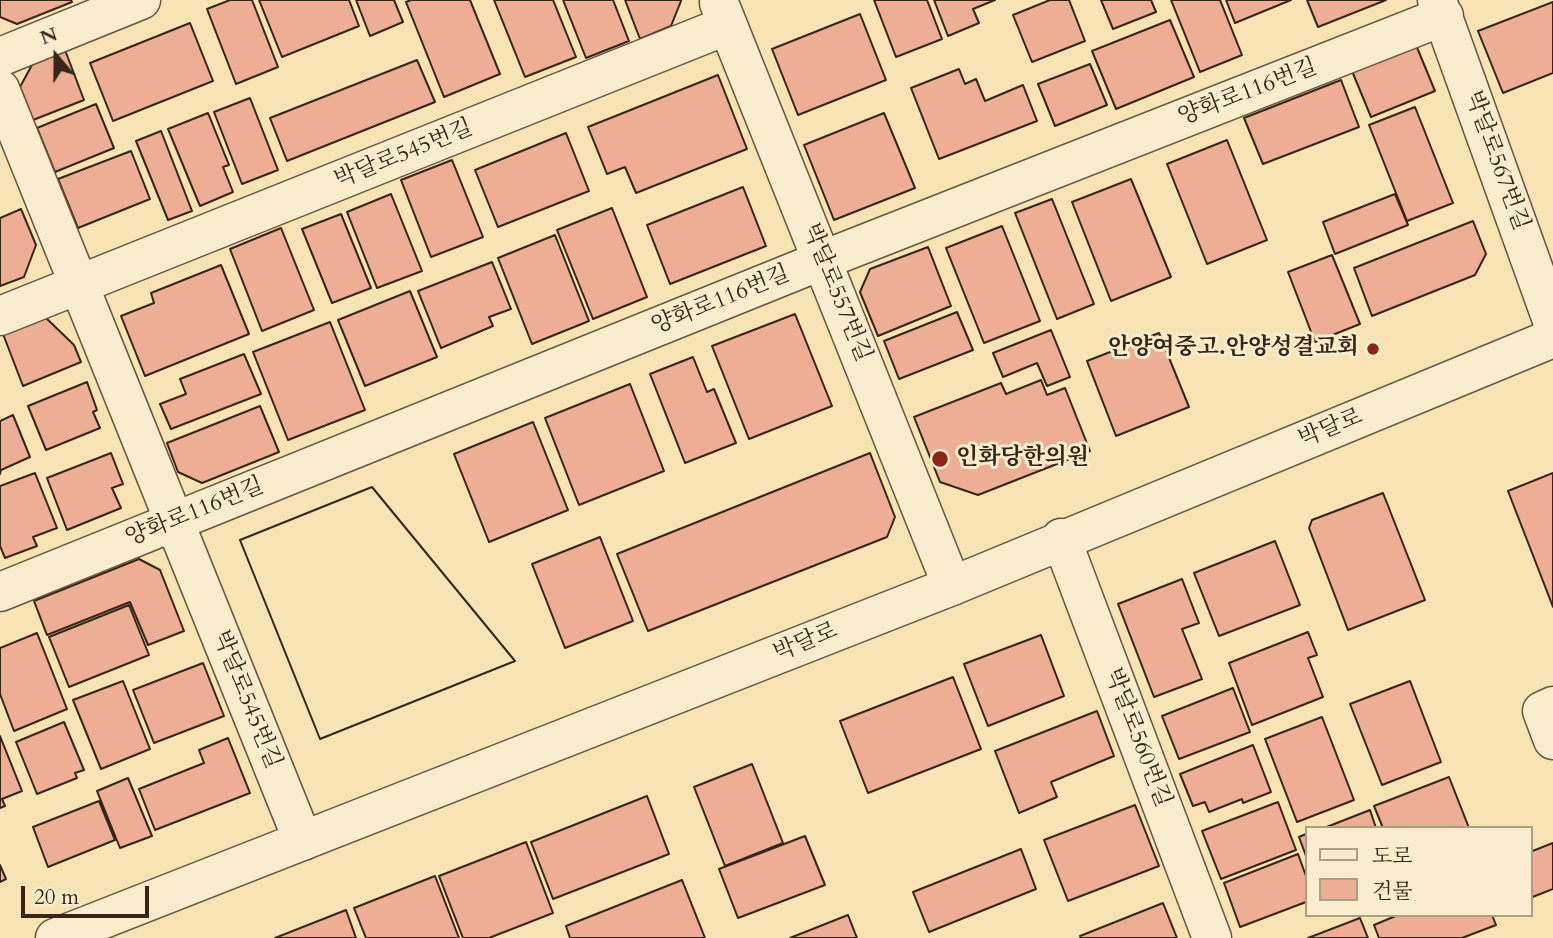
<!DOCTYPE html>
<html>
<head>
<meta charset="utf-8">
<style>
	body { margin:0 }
	#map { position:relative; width:1553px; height:938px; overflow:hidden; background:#f7e3b4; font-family:Cardo,"Noto Serif KR",serif }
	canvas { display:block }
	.legend { position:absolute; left:1305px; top:826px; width:228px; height:91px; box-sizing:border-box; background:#faedce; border:2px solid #ac9d85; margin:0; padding:9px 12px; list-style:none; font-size:21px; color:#372517 }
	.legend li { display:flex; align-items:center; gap:14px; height:35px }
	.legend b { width:35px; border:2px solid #ac9d85 }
	.north { position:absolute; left:21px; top:21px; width:70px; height:70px; -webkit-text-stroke:5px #faedce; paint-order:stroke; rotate:340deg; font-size:19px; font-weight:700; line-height:28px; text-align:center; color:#372517 }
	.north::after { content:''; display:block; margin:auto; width:24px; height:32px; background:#372517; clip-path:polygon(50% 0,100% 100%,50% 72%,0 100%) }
	.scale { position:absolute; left:21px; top:886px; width:128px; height:32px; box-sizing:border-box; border:4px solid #372517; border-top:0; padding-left:9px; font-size:21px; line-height:24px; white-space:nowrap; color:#372517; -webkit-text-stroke:5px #faedce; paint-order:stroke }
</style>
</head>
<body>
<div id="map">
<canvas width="1553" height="938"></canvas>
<ul class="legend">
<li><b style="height:9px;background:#faedce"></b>도로</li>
<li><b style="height:19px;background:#edae95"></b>건물</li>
</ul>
<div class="north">N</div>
<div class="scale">20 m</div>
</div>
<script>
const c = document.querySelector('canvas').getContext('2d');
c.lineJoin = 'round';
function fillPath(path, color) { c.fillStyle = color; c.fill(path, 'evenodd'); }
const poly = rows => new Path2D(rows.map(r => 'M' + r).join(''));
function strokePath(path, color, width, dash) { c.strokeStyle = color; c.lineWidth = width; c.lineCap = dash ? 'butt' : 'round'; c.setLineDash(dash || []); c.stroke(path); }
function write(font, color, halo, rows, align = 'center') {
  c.font = font + ' Cardo,"Noto Serif KR",serif'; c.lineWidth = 6; c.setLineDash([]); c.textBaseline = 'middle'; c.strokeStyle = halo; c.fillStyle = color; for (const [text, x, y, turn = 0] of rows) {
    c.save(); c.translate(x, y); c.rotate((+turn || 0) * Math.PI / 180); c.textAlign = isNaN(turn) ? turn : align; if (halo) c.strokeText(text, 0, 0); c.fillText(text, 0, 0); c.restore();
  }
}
const building = poly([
	[0,0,71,0,72,2,17,24,0,17,0,0],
	[230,0,252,0,278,67,236,84,207,9,230,0],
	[259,0,349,0,359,26,282,57,259,0],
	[356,0,394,0,403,22,370,36,356,0],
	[411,0,470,0,500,74,444,97,406,2,411,0],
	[494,0,553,0,576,57,525,77,494,0],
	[563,0,613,0,629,41,586,58,563,0],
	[625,0,681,0,681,1,671,26,640,39,625,0],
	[874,0,927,0,942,39,896,57,874,0],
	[934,0,995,0,973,9,979,23,948,36,934,0],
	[1050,0,1069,0,1085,41,1032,62,1013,15,1050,0],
	[1101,0,1151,0,1156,12,1113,29,1101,0],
	[1171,0,1220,0,1242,55,1200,72,1171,0],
	[1226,0,1291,0,1235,23,1226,0],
	[1307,0,1386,0,1318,27,1307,0],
	[1553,2,1553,73,1503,93,1478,31,1553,2],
	[860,14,886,80,798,115,772,49,860,14],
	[1170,20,1194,77,1116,109,1092,51,1170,20],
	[190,23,213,81,113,121,90,63,190,23],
	[1416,45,1435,91,1371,117,1352,71,1416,45],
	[65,50,84,100,33,120,20,87,33,63,65,50],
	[417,60,435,102,287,161,270,118,417,60],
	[1090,64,1107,105,1055,126,1038,84,1090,64],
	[959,69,965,84,976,79,985,101,1023,85,1037,121,939,159,911,88,959,69],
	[718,75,747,149,636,193,625,167,607,174,588,127,718,75],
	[1341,80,1359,127,1263,164,1244,118,1341,80],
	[250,98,278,170,242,184,214,112,250,98],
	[96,104,114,148,55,172,37,128,96,104],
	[1415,107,1453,203,1407,221,1369,125,1415,107],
	[208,113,229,165,223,167,233,192,200,206,168,129,208,113],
	[884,113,915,188,834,220,804,145,884,113],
	[161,131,192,211,168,220,136,141,161,131],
	[566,133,589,191,498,227,475,170,566,133],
	[1227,140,1267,240,1207,264,1167,164,1227,140],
	[131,151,150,199,78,228,58,179,131,151],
	[452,160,483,237,431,257,401,180,452,160],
	[1131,179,1171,277,1111,301,1072,202,1131,179],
	[743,187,766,246,670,284,647,225,743,187],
	[391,194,422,271,377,288,347,212,391,194],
	[1395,194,1408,225,1335,254,1323,222,1395,194],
	[1052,199,1094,304,1057,319,1015,213,1052,199],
	[612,208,647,297,593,319,557,230,612,208],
	[21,209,36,245,24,277,0,286,0,218,21,209],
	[341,214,371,288,332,303,302,229,341,214],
	[1473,221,1486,254,1475,275,1372,316,1354,268,1473,221],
	[1002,226,1040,321,984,343,946,248,1002,226],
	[281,228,314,310,262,331,230,249,281,228],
	[555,235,589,321,532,344,498,258,555,235],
	[928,247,951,306,878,336,860,292,870,269,928,247],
	[1332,255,1360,324,1315,342,1288,272,1332,255],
	[492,262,511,309,489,317,493,326,441,348,418,291,492,262],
	[221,265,249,334,145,376,121,316,154,303,151,293,221,265],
	[410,291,437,357,365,386,338,320,410,291],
	[957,312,973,350,899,379,884,341,957,312],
	[795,314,832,406,749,439,712,346,795,314],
	[45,317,74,345,81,362,23,386,3,334,45,317],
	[330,322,365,410,288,440,253,352,330,322],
	[1051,330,1070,377,1047,386,1037,363,1003,377,993,353,1051,330],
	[1159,333,1189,407,1116,436,1087,361,1159,333],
	[244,354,261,394,171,429,160,404,186,394,180,379,244,354],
	[693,357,707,392,714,389,736,443,685,463,650,374,693,357],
	[1041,380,1047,395,1065,388,1090,451,978,495,940,482,914,417,1001,383,1006,394,1041,380],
	[87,382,97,410,93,412,100,428,46,450,28,406,87,382],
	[630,384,664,471,579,505,545,418,630,384],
	[260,406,279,452,202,483,178,472,167,443,260,406],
	[13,415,30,457,1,470,0,474,0,421,13,415],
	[533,422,568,510,489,542,454,454,533,422],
	[111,453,123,484,112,488,121,508,67,530,47,478,111,453],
	[870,453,895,517,887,537,648,631,617,554,870,453],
	[35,473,57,528,33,537,37,546,5,558,0,546,0,486,35,473],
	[1553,473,1553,607,1508,491,1553,473],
	[372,487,515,661,320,739,240,540,372,487],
	[372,487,515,661,320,739,240,540,372,487],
	[1383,493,1425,600,1348,630,1309,528,1312,520,1383,493],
	[600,537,633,621,565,648,532,564,600,537],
	[1275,541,1300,605,1219,636,1194,573,1275,541],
	[139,559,160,570,184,631,148,645,130,602,47,635,34,601,139,559],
	[1182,579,1199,623,1182,629,1202,679,1154,697,1118,604,1182,579],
	[129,605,149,655,69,687,49,637,129,605],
	[1308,632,1317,655,1308,658,1323,697,1252,725,1229,663,1308,632],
	[37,633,67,709,14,731,0,694,0,648,37,633],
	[1041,635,1064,696,988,726,964,664,1041,635],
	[203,663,224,716,154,743,133,690,203,663],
	[953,677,981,749,868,793,840,721,953,677],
	[123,681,150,749,101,769,73,700,123,681],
	[1410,681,1441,762,1382,785,1350,704,1410,681],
	[1233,688,1250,732,1179,759,1162,716,1233,688],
	[1097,711,1114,756,1051,782,1057,797,1019,813,995,751,1097,711],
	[1322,717,1354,800,1297,822,1265,739,1322,717],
	[64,722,84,770,75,773,77,778,37,794,16,742,64,722],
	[0,736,22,791,2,799,5,806,0,808,0,736],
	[228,738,250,793,155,830,139,789,204,763,199,750,228,738],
	[1253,745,1271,792,1243,803,1242,799,1209,812,1205,802,1193,806,1180,774,1253,745],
	[752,764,783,843,725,866,694,787,752,764],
	[1449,777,1469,828,1383,828,1374,806,1449,777],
	[128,778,152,836,120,848,97,791,128,778],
	[647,796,669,854,553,899,531,842,647,796],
	[99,801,115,840,48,867,33,827,99,801],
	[1278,802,1296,850,1221,879,1202,831,1278,802],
	[1135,805,1159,866,1068,901,1044,840,1135,805],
	[1370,810,1376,828,1324,828,1370,810],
	[1306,834,1306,856,1299,837,1306,834],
	[805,836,825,885,738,918,719,869,805,836],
	[526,842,553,913,489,938,463,938,439,876,526,842],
	[1553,843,1553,889,1530,898,1530,852,1553,843],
	[1021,849,1036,889,929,932,913,892,1021,849],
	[1298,854,1306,876,1306,902,1240,927,1224,883,1298,854],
	[0,865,6,879,0,882,0,865],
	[435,876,459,938,366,938,354,908,435,876],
	[682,880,705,938,570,938,566,926,682,880],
	[1163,903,1177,938,1081,938,1080,936,1163,903],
	[346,910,356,938,275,938,346,910],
	[848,915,857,938,790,938,848,915],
	[1398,915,1492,915,1496,925,1462,938,1379,938,1374,925,1398,915],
	[1360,918,1368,938,1308,938,1360,918]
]);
const minor = poly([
	[1437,0,1553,323],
	[719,3,952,586],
	[0,57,141,0],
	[0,89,303,841],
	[0,316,728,25],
	[1061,538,1212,938],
	[0,592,823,260,1444,16],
	[1553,706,1542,711,1553,740]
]);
const tertiary = poly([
	[55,938,952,586,1553,338]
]);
const markers = [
	[1373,349,7,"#8f2418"],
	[940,459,9,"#8f2418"]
];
const streetNames = [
	["양화로116번길",1248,93,-21],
	["박달로545번길",404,155,-22],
	["박달로567번길",1496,161,70],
	["박달로557번길",836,293,68],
	["양화로116번길",721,301,-22],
	["박달로",1331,429,-22],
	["양화로116번길",195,513,-22],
	["박달로",806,643,-22],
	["박달로545번길",246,700,68],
	["박달로560번길",1137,738,69]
];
const poiNames = [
	["안양여중고.안양성결교회",1359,349],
	["인화당한의원",956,459,"left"]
];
fillPath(building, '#edae95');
strokePath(building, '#372517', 2);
strokePath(minor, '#67543e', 41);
strokePath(tertiary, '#67543e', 41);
strokePath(minor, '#faedce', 38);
strokePath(tertiary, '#faedce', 38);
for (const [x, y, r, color] of markers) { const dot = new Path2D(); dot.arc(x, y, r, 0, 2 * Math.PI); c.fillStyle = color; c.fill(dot); strokePath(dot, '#faedce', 2.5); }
write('23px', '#372517', '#faedce', streetNames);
write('bold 23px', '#372517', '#faedce', poiNames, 'right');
</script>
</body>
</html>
